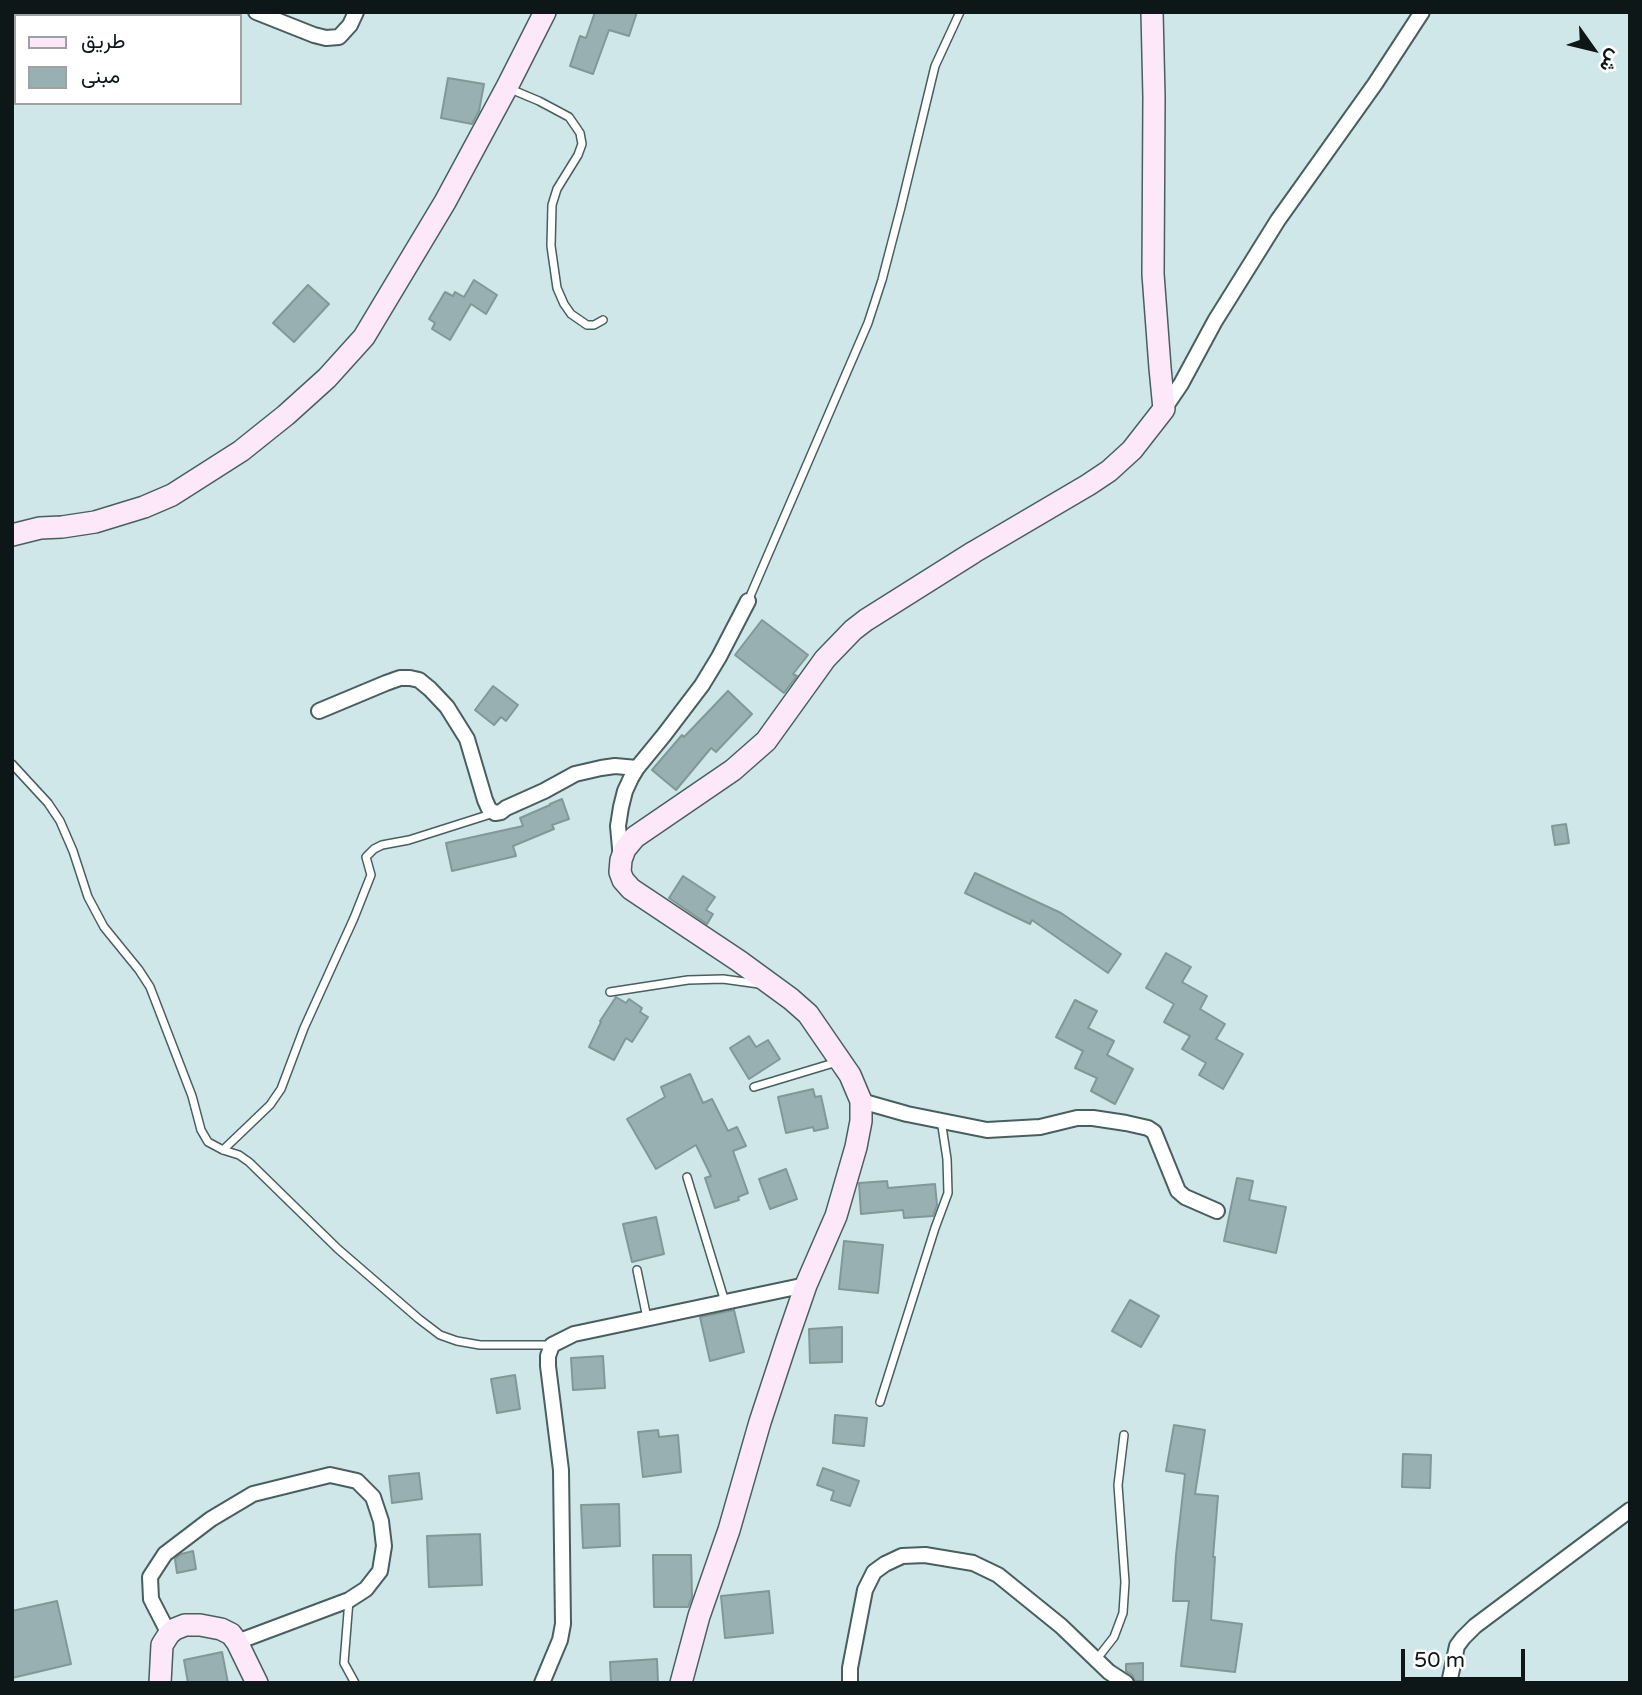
<!DOCTYPE html>
<html>
<head>
<meta charset="utf-8">
<style>
	body { margin:0 }
	#map { position:relative; width:1642px; height:1695px; overflow:hidden; background:#cfe7e9; font-family:"Varela Round",Vazirmatn,sans-serif }
	canvas { display:block }
	.frame { position:absolute; inset:0; border:14px solid #0e1717; pointer-events:none }
	.legend { position:absolute; left:14px; top:14px; width:228px; height:91px; box-sizing:border-box; background:#fff; border:2px solid #9fa2a2; margin:0; padding:9px 12px; list-style:none; font-size:21px; color:#0e1717 }
	.legend li { display:flex; align-items:center; gap:14px; height:35px }
	.legend b { width:35px; border:2px solid #9fa2a2 }
	.north { position:absolute; left:1558px; top:14px; width:70px; height:70px; -webkit-text-stroke:5px #fff; paint-order:stroke; rotate:124deg; font-size:19px; font-weight:700; line-height:28px; text-align:center; color:#0e1717 }
	.north::after { content:''; display:block; margin:auto; width:24px; height:32px; background:#0e1717; clip-path:polygon(50% 0,100% 100%,50% 72%,0 100%) }
	.scale { position:absolute; left:1401px; top:1649px; width:124px; height:32px; box-sizing:border-box; border:4px solid #0e1717; border-top:0; padding-left:9px; font-size:21px; line-height:24px; white-space:nowrap; color:#0e1717; -webkit-text-stroke:5px #fff; paint-order:stroke }
</style>
</head>
<body>
<div id="map">
<canvas width="1642" height="1695"></canvas>
<div class="frame"></div>
<ul class="legend">
<li><b style="height:9px;background:#fde8f9"></b>طريق</li>
<li><b style="height:19px;background:#99b0b2"></b>مبنى</li>
</ul>
<div class="north">ش</div>
<div class="scale">50 m</div>
</div>
<script>
const c = document.querySelector('canvas').getContext('2d');
c.lineJoin = 'round';
function fillPath(path, color) { c.fillStyle = color; c.fill(path, 'evenodd'); }
const poly = rows => new Path2D(rows.map(r => 'M' + r).join(''));
function strokePath(path, color, width, dash) { c.strokeStyle = color; c.lineWidth = width; c.lineCap = dash ? 'butt' : 'round'; c.setLineDash(dash || []); c.stroke(path); }
const building = poly([
	[595,12,637,12,629,36,609,30,593,74,570,66,580,36,586,38,595,12],
	[448,78,484,84,479,111,472,124,441,118,448,78],
	[474,280,497,295,486,314,471,304,450,340,432,329,435,323,429,319,445,292,453,296,455,292,464,297,474,280],
	[308,285,329,304,294,342,273,323,308,285],
	[762,620,808,655,793,674,797,676,784,693,735,655,762,620],
	[493,686,518,705,506,721,501,717,494,725,475,710,493,686],
	[728,691,752,714,716,752,711,748,676,790,652,770,682,735,684,737,728,691],
	[562,799,569,819,552,825,554,829,513,846,516,856,452,871,446,843,523,826,520,818,550,805,550,804,562,799],
	[1566,824,1569,843,1555,845,1552,826,1566,824],
	[975,873,1061,913,1121,954,1108,973,1032,920,1030,924,965,893,975,873],
	[683,876,715,897,706,910,713,914,707,924,669,898,683,876],
	[1166,953,1191,967,1182,982,1207,996,1200,1009,1225,1024,1216,1039,1243,1054,1223,1089,1199,1075,1206,1063,1182,1049,1190,1036,1164,1022,1174,1004,1146,988,1166,953],
	[616,997,626,1003,629,999,642,1008,640,1012,648,1017,632,1042,626,1038,614,1060,589,1047,601,1022,600,1021,616,997],
	[1075,1000,1097,1011,1088,1028,1114,1041,1107,1055,1133,1069,1115,1104,1091,1091,1097,1078,1075,1068,1083,1051,1056,1037,1075,1000],
	[749,1036,756,1047,768,1040,780,1059,749,1079,730,1048,749,1036],
	[690,1074,703,1103,712,1099,728,1131,737,1127,746,1146,733,1151,748,1193,738,1197,739,1200,715,1208,705,1178,711,1176,696,1145,656,1169,627,1119,665,1097,661,1087,690,1074],
	[813,1089,815,1097,821,1096,828,1128,814,1131,813,1127,786,1133,778,1097,813,1089],
	[786,1169,797,1199,770,1209,759,1179,786,1169],
	[1237,1178,1253,1181,1249,1200,1286,1207,1276,1253,1224,1241,1237,1178],
	[887,1181,888,1188,935,1184,937,1205,933,1216,904,1218,903,1210,861,1214,859,1183,887,1181],
	[656,1217,664,1254,632,1262,623,1224,656,1217],
	[844,1241,883,1245,878,1293,839,1289,844,1241],
	[1130,1300,1159,1316,1141,1347,1112,1331,1130,1300],
	[734,1310,744,1352,710,1361,700,1317,734,1310],
	[842,1327,842,1362,810,1363,809,1329,842,1327],
	[603,1356,605,1388,573,1390,571,1358,603,1356],
	[515,1375,520,1409,497,1413,491,1379,515,1375],
	[835,1415,867,1418,864,1446,833,1443,835,1415],
	[1174,1425,1205,1430,1195,1494,1218,1496,1213,1557,1215,1557,1211,1620,1242,1624,1235,1672,1181,1666,1189,1601,1173,1601,1176,1555,1185,1474,1166,1471,1174,1425],
	[658,1430,659,1437,678,1435,681,1472,643,1477,638,1432,658,1430],
	[1403,1454,1431,1455,1430,1488,1402,1487,1403,1454],
	[823,1468,859,1481,850,1506,831,1500,834,1491,817,1485,823,1468],
	[419,1473,422,1499,392,1503,389,1476,419,1473],
	[619,1504,620,1546,583,1548,581,1505,619,1504],
	[480,1534,482,1585,429,1587,427,1536,480,1534],
	[193,1551,196,1569,177,1573,175,1559,181,1554,193,1551],
	[653,1555,691,1555,692,1597,688,1607,654,1607,653,1555],
	[769,1591,773,1633,725,1638,721,1596,769,1591],
	[57,1601,71,1664,12,1678,12,1611,57,1601],
	[222,1652,228,1683,188,1683,184,1660,222,1652],
	[657,1659,658,1683,611,1683,610,1662,657,1659],
	[1143,1663,1143,1681,1135,1681,1132,1675,1126,1671,1126,1664,1143,1663]
]);
const lane = poly([
	[508,88,539,101,569,117,580,133,582,144,578,155,557,189,552,205,551,246,557,288,564,304,571,314,587,325,594,325,603,320],
	[748,601,868,323,882,280,901,207,935,66,960,12],
	[12,764,48,803,60,821,73,851,88,897,104,927,139,970,150,987,192,1096,201,1130,208,1142,223,1150,239,1155,249,1162,338,1249,419,1319,440,1335,457,1341,480,1345,552,1345],
	[610,992,688,980,723,979,759,984],
	[754,1087,837,1062],
	[223,1150,270,1105,281,1089,304,1028,354,918,371,875,366,857,374,849,382,845,409,840,494,813],
	[687,1177,725,1302],
	[637,1270,647,1318],
	[880,1402,935,1228,948,1193,947,1159,941,1120],
	[349,1600,344,1663,355,1683],
	[1096,1660,1114,1637,1123,1613,1125,1582,1118,1485,1124,1435]
]);
const street = poly([
	[256,12,314,35,326,38,339,37,350,25,356,12],
	[1164,409,1181,384,1215,321,1278,220,1375,84,1422,12],
	[319,711,386,683,400,678,410,678,419,680,430,689,447,707,467,739,485,800,489,809,495,813,501,812,506,808,544,791,575,774,601,768,615,766,637,768],
	[621,859,618,826,621,807,625,791,631,778,637,768,664,735,702,685,719,657,748,601],
	[861,1101,907,1114,987,1130,1040,1127,1077,1118,1093,1118,1126,1123,1148,1128,1154,1132,1178,1191,1185,1197,1217,1211],
	[169,1634,151,1599,150,1577,165,1554,211,1519,253,1494,330,1475,357,1481,373,1497,381,1521,384,1546,380,1571,366,1589,349,1600,237,1642],
	[542,1683,560,1640,563,1624,561,1470,548,1366,548,1356,552,1345,574,1334,806,1285],
	[850,1683,850,1668,865,1590,874,1572,885,1564,902,1556,925,1555,973,1563,998,1575,1061,1626,1109,1672,1126,1683],
	[1449,1683,1457,1646,1463,1638,1475,1626,1630,1510]
]);
const secondary = poly([
	[12,535,40,528,62,527,95,522,144,507,172,495,241,451,286,415,327,378,364,337,445,202,507,87,545,12],
	[160,1683,162,1645,169,1634,175,1629,185,1625,200,1625,221,1629,231,1634,237,1642,257,1683],
	[681,1683,699,1616,729,1530,760,1422,787,1340,806,1285,836,1216,856,1147,861,1121,861,1101,850,1075,808,1014,791,999,739,961,631,889,623,880,620,872,621,860,625,849,635,837,733,770,766,741,825,659,853,630,866,620,974,552,1088,485,1109,471,1132,450,1164,409,1160,368,1153,274,1154,97,1152,12]
]);
fillPath(building, '#99b0b2');
strokePath(building, '#819899', 2);
strokePath(lane, '#495e5f', 10);
strokePath(street, '#495e5f', 18);
strokePath(secondary, '#495e5f', 24);
strokePath(lane, '#fff', 7);
strokePath(street, '#fff', 14);
strokePath(secondary, '#fde8f9', 21);
</script>
</body>
</html>
